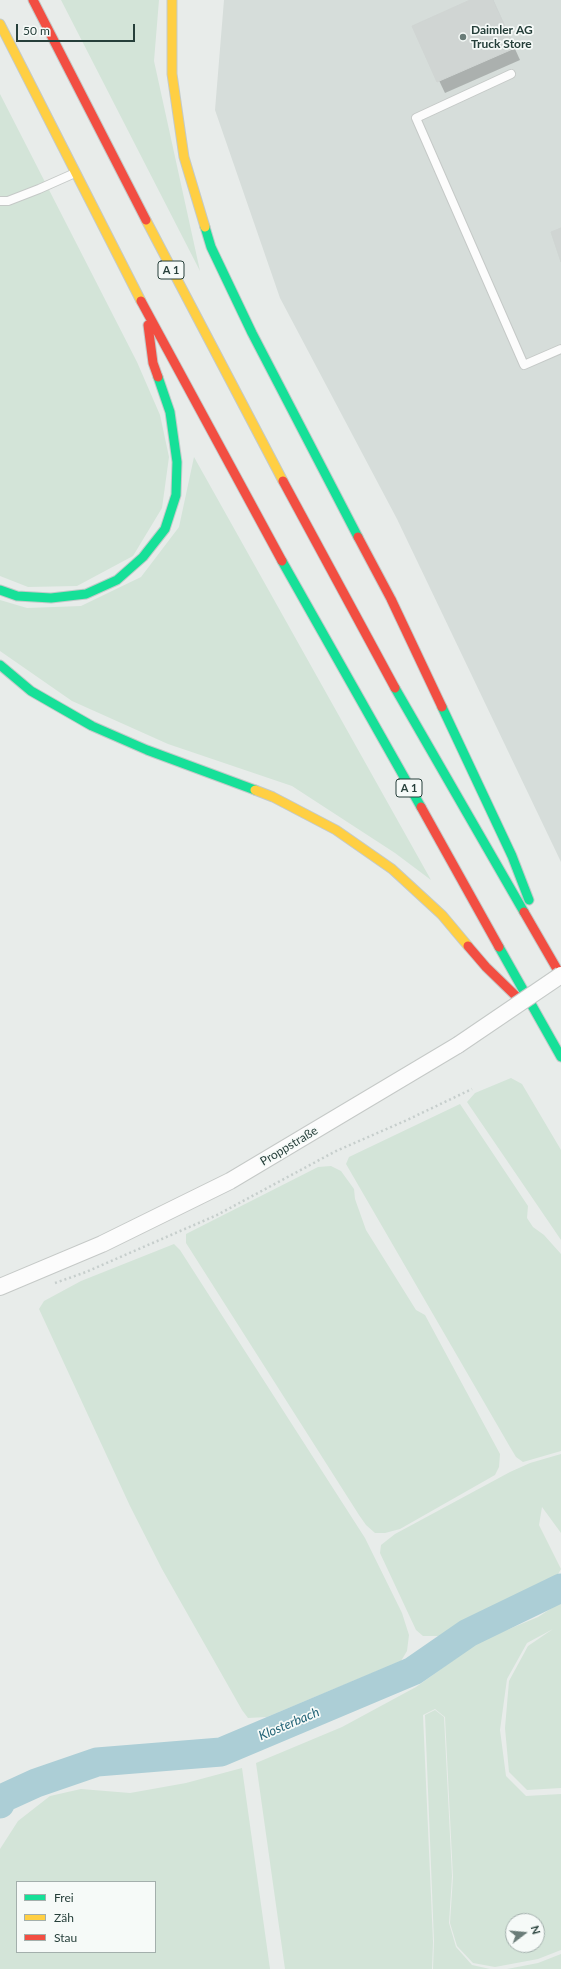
<!DOCTYPE html>
<html>
<head>
<meta charset="utf-8">
<style>
	body { margin:0 }
	#map { position:relative; width:561px; height:1969px; overflow:hidden; background:#e8ecea; font-family:Lato,sans-serif }
	canvas { display:block }
	.legend { position:absolute; left:16px; top:1881px; width:140px; height:72px; box-sizing:border-box; background:#f6faf8; border:1px solid #a3afac; margin:0; padding:5px 7px; list-style:none; font-size:12px; color:#263f3a }
	.legend li { display:flex; align-items:center; gap:8px; height:20px }
	.legend b { width:20px; border:1px solid #a3afac }
	.north { position:absolute; left:505px; top:1913px; width:40px; height:40px; box-sizing:border-box; background:#f6faf8; border:1px solid #a3afac; border-radius:50%; rotate:74deg; font-size:11px; font-weight:700; line-height:16px; text-align:center; color:#263f3a }
	.north::after { content:''; display:block; margin:auto; width:14px; height:18px; background:#6a7c78; clip-path:polygon(50% 0,100% 100%,50% 72%,0 100%) }
	.scale { position:absolute; left:16px; top:24px; width:119px; height:18px; box-sizing:border-box; border:2px solid #263f3a; border-top:0; padding-left:5px; font-size:12px; line-height:14px; white-space:nowrap; color:#263f3a; -webkit-text-stroke:3px #f6faf8; paint-order:stroke }
</style>
</head>
<body>
<div id="map">
<canvas width="561" height="1969"></canvas>
<ul class="legend">
<li><b style="height:5px;background:#16e098"></b>Frei</li>
<li><b style="height:5px;background:#ffcf43"></b>Zäh</li>
<li><b style="height:5px;background:#f24e42"></b>Stau</li>
</ul>
<div class="north">N</div>
<div class="scale">50 m</div>
</div>
<script>
const c = document.querySelector('canvas').getContext('2d');
c.lineJoin = 'round';
function fillPath(path, color) { c.fillStyle = color; c.fill(path, 'evenodd'); }
const poly = rows => new Path2D(rows.map(r => 'M' + r).join(''));
function strokePath(path, color, width, dash) { c.strokeStyle = color; c.lineWidth = width; c.lineCap = dash ? 'butt' : 'round'; c.setLineDash(dash || []); c.stroke(path); }
function write(font, color, halo, rows, align = 'center') {
  c.font = font + ' Lato,sans-serif'; c.lineWidth = 3.5; c.setLineDash([]); c.textBaseline = 'middle'; c.strokeStyle = halo; c.fillStyle = color; for (const [text, x, y, turn = 0] of rows) {
    c.save(); c.translate(x, y); c.rotate((+turn || 0) * Math.PI / 180); c.textAlign = isNaN(turn) ? turn : align; if (halo) c.strokeText(text, 0, 0); c.fillText(text, 0, 0); c.restore();
  }
}
const built = poly([
	[224,0,561,0,561,862,397,519,280,298,215,110]
]);
const green = poly([
	[61,0,159,0,154,61,200,271],
	[0,94,137,362,160,415,169,457,162,508,133,556,77,586,28,587,0,576],
	[194,457,431,880,395,853,292,786,168,744,72,701,0,651,0,600,27,608,81,606,141,577,179,527],
	[511,1078,522,1084,561,1150,561,1240,467,1102,475,1093],
	[460,1104,528,1206,527,1218,533,1227,544,1235,561,1254,561,1451,523,1462,516,1457,510,1447,346,1164,349,1157],
	[331,1166,341,1171,354,1189,355,1199,366,1230,416,1310,425,1315,500,1454,499,1467,495,1475,400,1529,385,1533,375,1533,366,1525,359,1515,186,1243,186,1234,318,1167],
	[174,1244,180,1250,365,1538,402,1613,409,1635,407,1651,401,1661,267,1717,248,1718,242,1710,162,1569,130,1506,39,1309,44,1301,81,1281],
	[561,1454,561,1533,542,1507,539,1525,561,1569,551,1586,458,1630,441,1636,423,1636,416,1630,380,1553,381,1545,395,1534,510,1472,530,1463],
	[561,1602,561,1788,527,1790,509,1772,505,1728,509,1681,528,1646,553,1629,527,1643,507,1679,500,1730,506,1776,526,1796,561,1794,561,1950,538,1959,495,1967,473,1963,457,1946,450,1923,453,1877,445,1717,435,1709,423,1715,433,1942,432,1969,285,1969,256,1763,342,1727,416,1687,480,1641,538,1617],
	[513,1921,537,1921,537,1945,513,1945],
	[435,1710,444,1717,452,1876,449,1923,456,1947,472,1965,490,1969,433,1969,434,1941,425,1715],
	[242,1768,270,1969,0,1969,0,1849,18,1821,50,1796,81,1789,130,1793,186,1783],
	[17,1882,155,1882,155,1952,17,1952],
	[561,1954,561,1969,507,1969,538,1963]
]);
const shadow = poly([
	[472,0,493,0,520,60,445,93,413,26]
]);
const river = poly([
	[0,1804,3,1798,36,1783,97,1762,221,1752,413,1671,468,1633,561,1588]
]);
const building = poly([
	[470,0,493,0,515,48,437,82,412,26,470,0],
	[561,228,561,262,551,232,561,228]
]);
const path = poly([
	[55,1283,86,1272,217,1215,336,1151,407,1120,472,1089]
]);
const lane = poly([
	[511,74,416,118,524,365,561,349],
	[0,201,8,201,39,189,75,173]
]);
const street = poly([
	[0,1287,102,1244,230,1181,458,1045]
]);
const fast = poly([
	[205,227,211,247,252,333,358,537],
	[282,561,421,807],
	[0,590,17,596,51,598,86,594,117,580,143,557,165,529,176,495,177,462,170,412,158,377],
	[0,665,31,691,92,726,147,750,255,790],
	[395,688,524,912],
	[442,707,512,856,529,900],
	[499,947,561,1057]
]);
const slow = poly([
	[172,0,172,74,184,157,205,227],
	[0,24,141,301],
	[146,220,283,481],
	[255,790,273,797,336,830,392,869,442,915,468,946]
]);
const jam = poly([
	[33,0,146,220],
	[141,301,282,561],
	[148,325,153,363,158,377],
	[283,481,395,688],
	[358,537,391,599,442,707],
	[421,807,499,947],
	[524,912,561,976],
	[468,946,486,967,519,999]
]);
const streetBridge = poly([
	[458,1045,561,975]
]);
const markers = [
	[463,37,4,"#6a7c78"]
];
const shields = [
	[171,270,26],
	[409,788,26]
];
const shieldNames = [
	["A 1",171,270],
	["A 1",409,788]
];
const poiNames = [
	["Daimler AG",471,30],
	["Truck Store",471,44]
];
const streetNames = [
	["Proppstraße",289,1146,-31]
];
const waterNames = [
	["Klosterbach",289,1724,-23]
];
fillPath(built, '#d6ddda');
fillPath(green, '#d3e4d8');
fillPath(shadow, '#0003');
strokePath(river, '#acced6', 29);
fillPath(building, '#d0d5d3');
strokePath(building, '#d0d5d3', 1);
strokePath(lane, '#c5c9c7', 10);
strokePath(street, '#c5c9c7', 18);
strokePath(fast, '#c3cac9', 11);
strokePath(slow, '#c3cac9', 11);
strokePath(jam, '#c3cac9', 11);
strokePath(path, '#c6cecc', 2.5, [2, 3]);
strokePath(lane, '#fcfcfc', 8);
strokePath(street, '#fcfcfc', 16);
strokePath(fast, '#16e098', 9);
strokePath(slow, '#ffcf43', 9);
strokePath(jam, '#f24e42', 9);
strokePath(streetBridge, '#c5c9c7', 18, []);
strokePath(streetBridge, '#fcfcfc', 16);
for (const [x, y, r, color] of markers) { const dot = new Path2D(); dot.arc(x, y, r, 0, 2 * Math.PI); c.fillStyle = color; c.fill(dot); strokePath(dot, '#f6faf8', 1.5); }
for (const [x, y, w] of shields) { const box = new Path2D(); box.roundRect(x - w / 2, y - 9, w, 18, 3); c.fillStyle = '#f6faf8'; c.fill(box); strokePath(box, '#263f3a', 1); }
write('bold 11px', '#263f3a', null, shieldNames);
write('bold 12px', '#263f3a', '#f6faf8', poiNames, 'left');
write('12px', '#263f3a', '#f6faf8', streetNames);
write('italic 13px', '#236477', '#f6faf8', waterNames);
</script>
</body>
</html>
